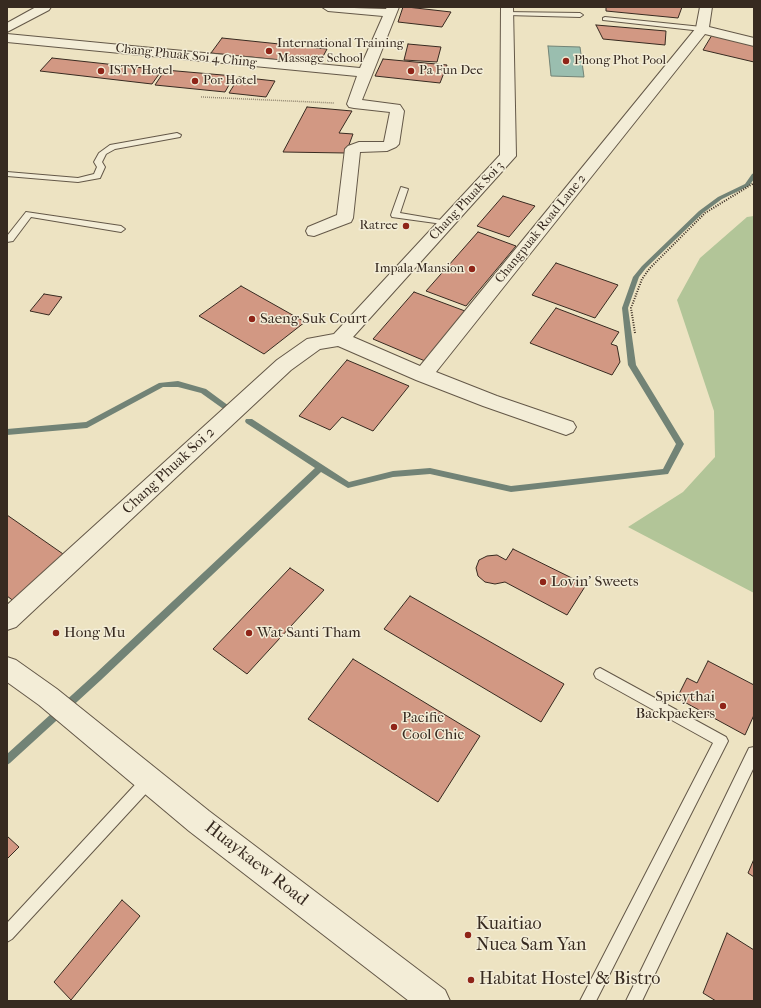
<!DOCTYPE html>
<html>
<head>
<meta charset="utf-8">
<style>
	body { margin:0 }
	#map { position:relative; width:761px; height:1008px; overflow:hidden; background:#ede3c2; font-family:"IM FELL French Canon",serif }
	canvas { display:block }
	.frame { position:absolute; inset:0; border:8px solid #372a20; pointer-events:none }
</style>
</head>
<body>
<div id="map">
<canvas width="761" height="1008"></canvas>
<div class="frame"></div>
</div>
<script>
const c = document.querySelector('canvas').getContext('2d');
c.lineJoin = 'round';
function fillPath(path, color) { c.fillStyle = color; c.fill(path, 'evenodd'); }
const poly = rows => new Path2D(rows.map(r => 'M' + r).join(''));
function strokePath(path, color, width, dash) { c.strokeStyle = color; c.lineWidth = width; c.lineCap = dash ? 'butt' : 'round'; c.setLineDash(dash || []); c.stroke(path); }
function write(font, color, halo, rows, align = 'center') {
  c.font = font + ' "IM FELL French Canon",serif'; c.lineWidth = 3; c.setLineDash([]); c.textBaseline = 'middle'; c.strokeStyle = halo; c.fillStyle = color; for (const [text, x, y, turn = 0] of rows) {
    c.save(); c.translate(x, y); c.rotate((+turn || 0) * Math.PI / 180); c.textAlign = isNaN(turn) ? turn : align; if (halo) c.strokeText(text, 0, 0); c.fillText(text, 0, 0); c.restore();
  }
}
const green = poly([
	[754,216,754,593,628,527,683,492,715,457,714,411,677,300,700,258,747,217]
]);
const water = poly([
	[548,46,580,47,584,77,551,76,548,46]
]);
const stream = poly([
	[754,173,754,179,749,186,722,199,703,213,646,268,639,277,628,308,636,365,684,444,668,474,511,492,430,474,393,477,348,488,321,472,101,680,10,763,7,765,7,754,95,674,315,468,246,423,245,421,246,419,252,419,349,482,393,471,430,468,511,486,663,469,676,444,628,365,622,308,633,277,642,266,699,211,718,197,745,184,752,174,754,173],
	[178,381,206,389,229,406,228,408,222,408,201,393,178,387,163,387,87,428,7,435,7,429,86,422,159,383,178,381]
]);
const building = poly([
	[403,7,407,7,451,12,442,27,398,22,403,7],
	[606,7,682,7,678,18,606,11,606,7],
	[596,25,666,31,665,45,603,39,596,25],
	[712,35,754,44,754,62,703,50,712,35],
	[222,38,327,49,319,64,211,53,222,38],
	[408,44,441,47,437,62,404,60,408,44],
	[52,58,162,70,152,84,40,71,52,58],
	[383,59,447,65,440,83,375,76,383,59],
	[165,70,234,76,225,92,155,85,165,70],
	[239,77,275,81,266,97,229,93,239,77],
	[307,107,352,111,339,133,353,134,346,153,283,152,307,107],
	[503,196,535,206,509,237,477,226,503,196],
	[478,232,516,246,466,306,426,291,478,232],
	[556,263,618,285,595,318,532,295,556,263],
	[241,286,305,322,264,354,199,316,241,286],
	[414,292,465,311,425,361,373,339,414,292],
	[44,294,62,297,49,315,30,311,44,294],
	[556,308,619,332,611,344,617,346,620,362,612,375,530,343,556,308],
	[347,360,409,386,373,431,342,417,330,430,299,416,347,360],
	[7,515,66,556,15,602,7,596,7,515],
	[513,549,586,585,567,615,505,582,495,584,485,582,478,576,476,568,479,560,487,556,497,555,506,560,513,549],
	[290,568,324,590,247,674,213,649,290,568],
	[410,596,564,684,541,722,384,629,410,596],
	[353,659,480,736,438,802,308,719,353,659],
	[708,661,754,685,754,715,745,735,677,698,687,678,697,683,708,661],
	[7,836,19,847,7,859,7,836],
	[754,859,754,877,748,873,754,859],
	[122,900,140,916,71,1000,54,982,122,900],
	[727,933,754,950,754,1001,716,1001,703,993,727,933]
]);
const pathFar1 = poly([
	[201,97,334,103]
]);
const path = poly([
	[635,333,631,308,642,279,650,268,705,213,754,183]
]);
const service = poly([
	[505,12,580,13,583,15,580,17,507,15,504,13,505,12],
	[605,17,702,27,705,29,702,31,603,20,603,18,605,17],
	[177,133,181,135,180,137,115,149,106,154,102,162,105,167,100,178,78,182,7,176,7,172,78,178,94,174,97,167,94,162,99,153,110,145,177,133],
	[401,187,408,189,400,213,447,221,450,221,450,225,392,217,391,215,401,187],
	[26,212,121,226,125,229,121,232,31,217,13,241,7,242,7,236,26,212],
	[600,668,726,737,728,741,596,1001,580,1001,713,743,596,678,594,674,596,670,600,668],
	[754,747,754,767,642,1001,626,1001,749,748,754,747],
	[149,773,154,775,156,780,154,785,12,939,7,942,7,923,144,775,149,773]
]);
const minor = poly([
	[36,7,51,7,49,10,7,32,7,23,36,7],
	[322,7,386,9,387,7,399,7,362,100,400,105,404,111,399,144,396,147,387,151,360,152,353,218,351,222,314,236,308,235,306,231,308,227,337,215,345,149,348,146,359,142,384,142,390,112,354,108,349,107,347,104,357,76,7,42,7,34,360,68,383,16,328,11,322,7],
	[501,7,513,7,516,156,353,337,420,366,696,28,700,7,712,7,709,27,754,38,754,46,705,34,436,372,497,396,573,422,576,427,573,432,566,435,483,406,416,380,338,346,320,349,291,370,16,627,7,630,7,605,277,360,307,339,334,334,500,155,501,7],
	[7,657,16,660,57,689,209,811,445,990,450,1001,409,1001,189,831,39,705,7,682,7,657]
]);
const markers = [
	[269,51,4,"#8f2418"],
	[566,61,4,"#8f2418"],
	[101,71,4,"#8f2418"],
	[411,71,4,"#8f2418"],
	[195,81,4,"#8f2418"],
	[406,226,4,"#8f2418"],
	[472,269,4,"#8f2418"],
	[252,319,4,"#8f2418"],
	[543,582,4,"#8f2418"],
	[56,633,4,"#8f2418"],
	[249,633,4,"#8f2418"],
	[723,706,4,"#8f2418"],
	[394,727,4,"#8f2418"],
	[468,935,4,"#8f2418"],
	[471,980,4,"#8f2418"]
];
const farPoinames = [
	["International Training",277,44],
	["Massage School",277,59],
	["Phong Phot Pool",574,61],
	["ISTY Hotel",109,71],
	["Pa Fun Dee",419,71],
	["Por Hotel",203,81],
	["Ratree",398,226,"right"],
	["Impala Mansion",464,269,"right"]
];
const farStreetnames = [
	["Chang Phuak Soi 4 Ching",186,56,6],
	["Chang Phuak Soi 3",467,201,-47],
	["Changpuak Road Lane 2",541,229,-51]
];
const poiNames = [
	["Saeng Suk Court",260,319],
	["Lovin' Sweets",551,582],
	["Hong Mu",64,633],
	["Wat Santi Tham",257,633],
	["Spicythai",715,697,"right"],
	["Backpackers",715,714,"right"],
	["Pacific",402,718],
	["Cool Chic",402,735]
];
const streetNames = [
	["Chang Phuak Soi 2",169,471,-43]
];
const nearStreetnames = [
	["Huaykaew Road",256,864,38]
];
const nearPoinames = [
	["Kuaitiao",476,925],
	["Nuea Sam Yan",476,946],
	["Habitat Hostel & Bistro",479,980]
];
fillPath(green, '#b2c598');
fillPath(water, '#9abeaf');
strokePath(water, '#728376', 1);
fillPath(stream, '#728376');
fillPath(building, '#d29883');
strokePath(building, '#372a20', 1);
strokePath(service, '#645848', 2);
strokePath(minor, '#645848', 2);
strokePath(pathFar1, '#372a20', 1.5, [0.5, 1.5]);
strokePath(path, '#372a20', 2, [1, 1.5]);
fillPath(service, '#f3edd7');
fillPath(minor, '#f3edd7');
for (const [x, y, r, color] of markers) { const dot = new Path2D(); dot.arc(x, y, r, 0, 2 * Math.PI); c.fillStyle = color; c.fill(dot); strokePath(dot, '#f3edd7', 1.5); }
write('13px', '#372a20', '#f3edd7', farPoinames, 'left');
write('13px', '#372a20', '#f3edd7', farStreetnames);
write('15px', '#372a20', '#f3edd7', poiNames, 'left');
write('15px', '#372a20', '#f3edd7', streetNames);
write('18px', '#372a20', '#f3edd7', nearStreetnames);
write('18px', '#372a20', '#f3edd7', nearPoinames, 'left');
</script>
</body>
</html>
